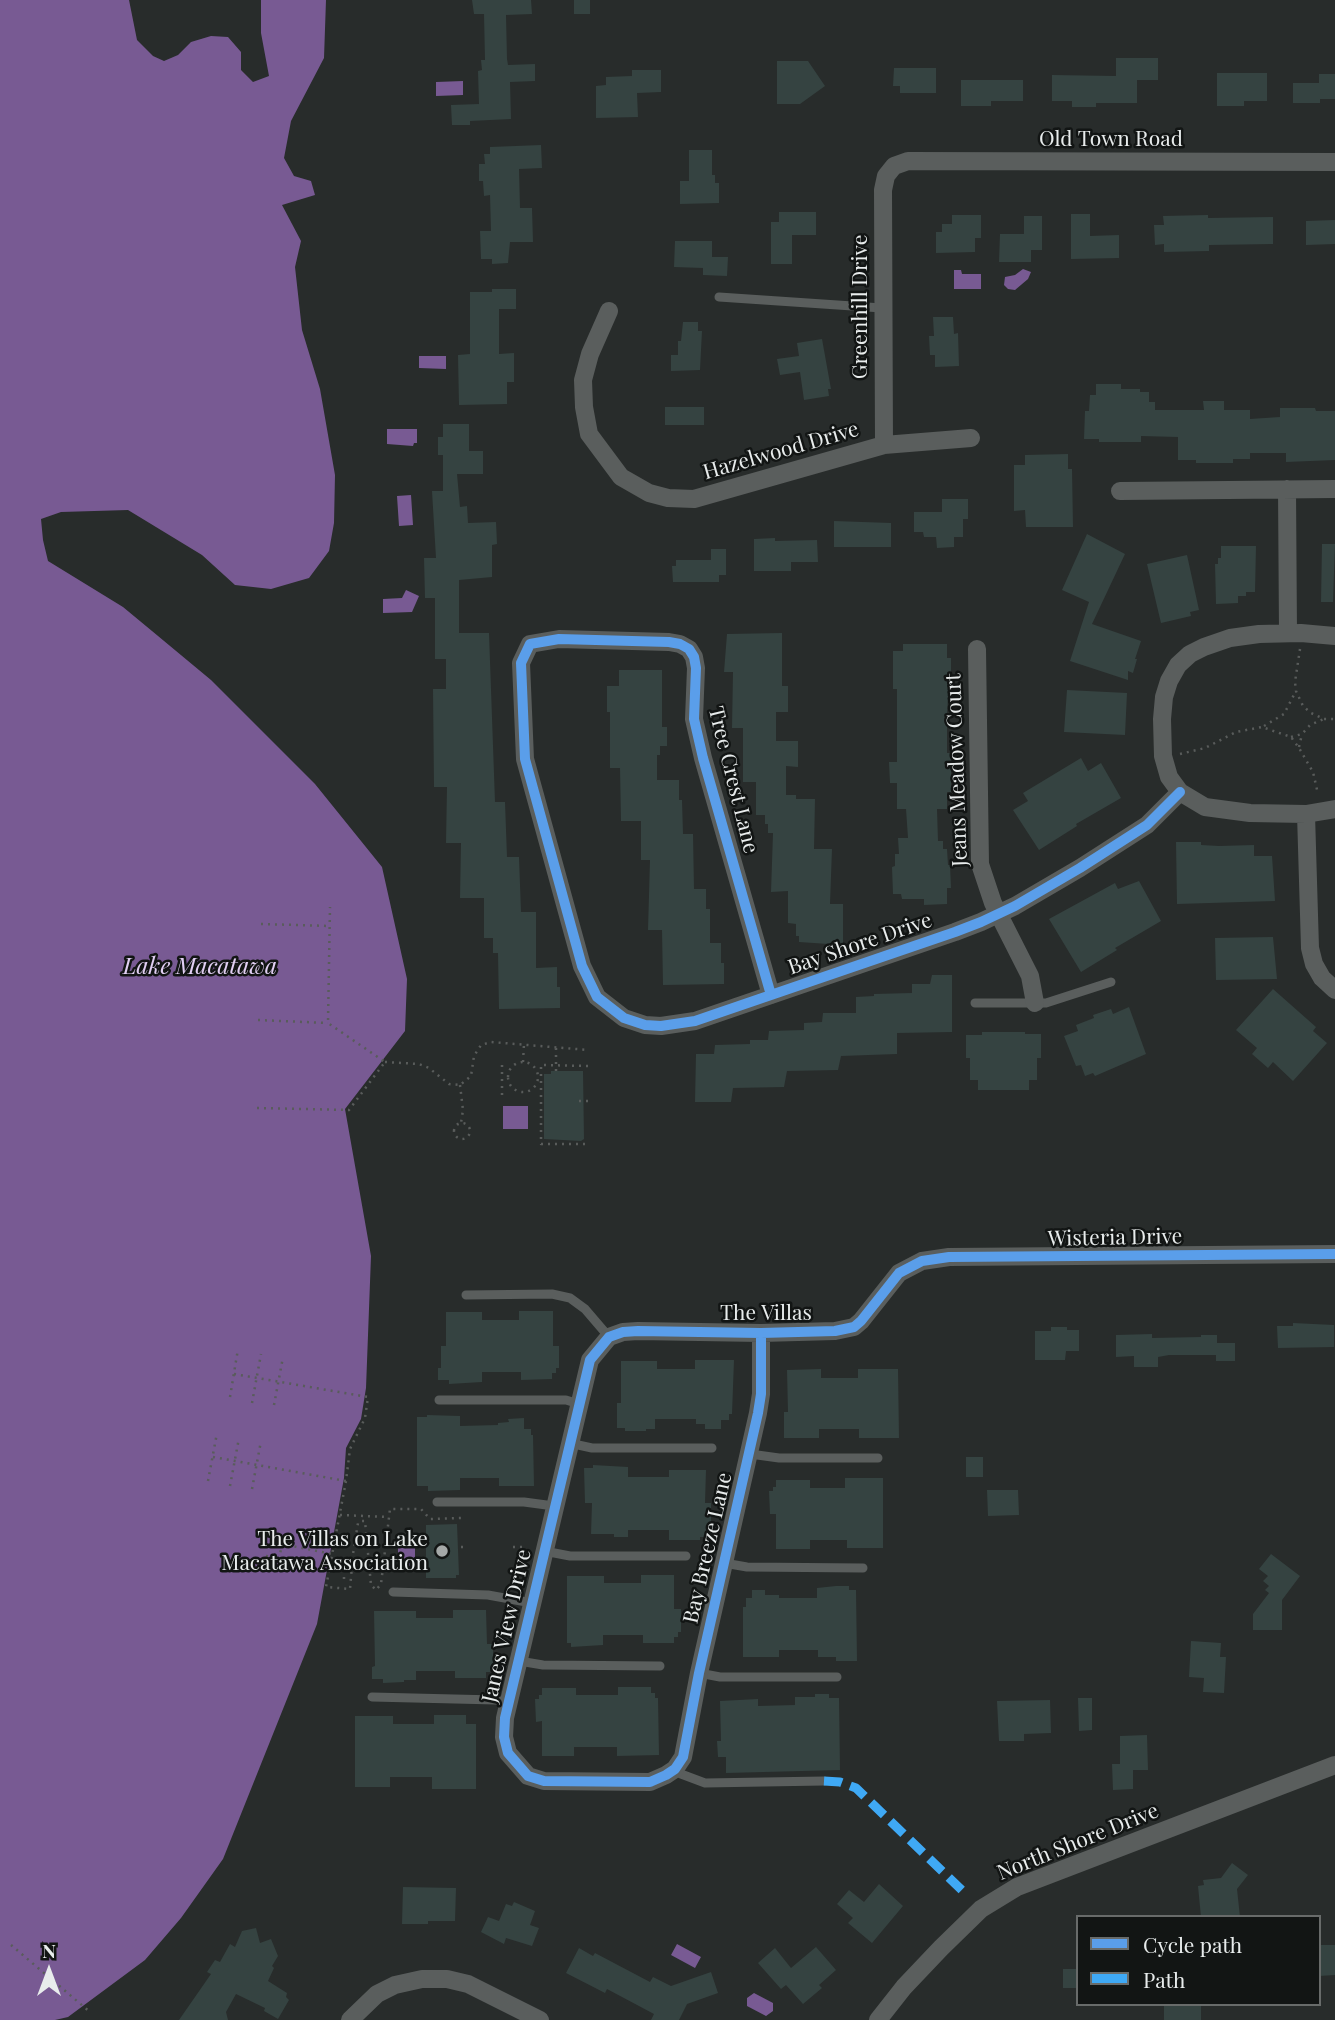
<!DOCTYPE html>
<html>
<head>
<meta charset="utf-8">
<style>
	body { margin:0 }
	#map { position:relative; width:1335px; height:2020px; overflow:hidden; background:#282c2b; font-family:"Playfair Display",serif }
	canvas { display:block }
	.legend { position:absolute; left:1076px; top:1915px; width:245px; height:91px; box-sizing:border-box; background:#121514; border:2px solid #686b6a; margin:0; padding:9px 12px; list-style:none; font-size:21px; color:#e8ecec }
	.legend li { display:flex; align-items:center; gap:14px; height:35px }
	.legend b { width:35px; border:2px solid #686b6a }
	.north { position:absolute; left:14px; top:1936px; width:70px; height:70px; -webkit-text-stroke:5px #121514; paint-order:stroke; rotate:0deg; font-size:19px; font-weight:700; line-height:28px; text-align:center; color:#e8ecec }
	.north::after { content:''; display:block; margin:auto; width:24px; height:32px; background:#e8ecec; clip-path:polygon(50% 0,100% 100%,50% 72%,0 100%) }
</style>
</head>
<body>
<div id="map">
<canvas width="1335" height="2020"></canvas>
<ul class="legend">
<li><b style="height:9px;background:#5a9eea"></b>Cycle path</li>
<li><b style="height:9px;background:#3fa9f5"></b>Path</li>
</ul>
<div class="north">N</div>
</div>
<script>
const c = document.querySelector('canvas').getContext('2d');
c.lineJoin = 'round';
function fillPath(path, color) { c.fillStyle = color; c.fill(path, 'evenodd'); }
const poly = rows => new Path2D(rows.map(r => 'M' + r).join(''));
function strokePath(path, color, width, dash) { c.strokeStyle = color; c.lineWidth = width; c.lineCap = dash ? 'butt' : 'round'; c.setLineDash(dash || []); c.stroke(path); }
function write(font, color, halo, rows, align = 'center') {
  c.font = font + ' "Playfair Display",serif'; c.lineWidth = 5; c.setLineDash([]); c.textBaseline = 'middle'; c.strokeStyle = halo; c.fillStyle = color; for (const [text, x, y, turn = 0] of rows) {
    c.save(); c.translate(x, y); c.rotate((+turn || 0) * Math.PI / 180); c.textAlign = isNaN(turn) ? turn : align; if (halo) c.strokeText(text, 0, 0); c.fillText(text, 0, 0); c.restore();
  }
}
const water = poly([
	[0,0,129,0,137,40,153,56,164,61,178,55,191,42,211,36,228,37,241,52,241,70,253,82,269,76,261,33,261,0,326,0,324,58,291,121,284,158,294,176,311,181,315,195,282,205,301,241,295,267,302,330,320,389,335,475,334,523,329,551,309,578,271,589,235,585,202,555,128,510,61,512,41,519,43,540,48,561,123,607,152,631,211,680,315,784,382,867,407,979,405,1031,345,1109,371,1256,366,1388,361,1419,346,1448,344,1478,317,1624,223,1859,181,1918,145,1960,68,2017,55,2020,0,2020],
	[463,81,463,95,436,96,436,82],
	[1023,269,1031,272,1028,279,1015,290,1008,289,1004,285,1005,277,1015,275],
	[954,270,961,270,962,274,981,274,981,289,954,289],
	[419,356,446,356,446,369,419,368],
	[387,429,417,429,417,443,414,443,413,446,387,444],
	[411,495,413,525,399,526,397,496],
	[406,590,419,596,412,612,383,613,383,599,402,598],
	[503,1106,528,1106,528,1129,503,1129],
	[406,1539,415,1545,415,1564,406,1570,398,1564,398,1545],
	[677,1944,701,1957,695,1968,671,1955],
	[754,1993,773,2003,773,2011,766,2016,747,2006,747,1998]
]);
const building = poly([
	[472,0,531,0,532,14,506,15,507,59,508,65,535,64,535,81,510,82,511,119,470,121,470,125,452,125,451,105,479,104,478,71,482,70,481,60,485,60,484,14,474,14],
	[574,0,590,0,590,14,574,14],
	[1116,58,1158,58,1158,80,1137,80,1137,103,1096,103,1096,107,1072,107,1072,101,1052,101,1052,75,1116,76],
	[777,61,808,61,825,86,800,104,777,104],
	[894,68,936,68,936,93,900,93,900,86,893,86],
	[632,70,661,70,661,92,637,93,638,117,596,118,596,86,606,85,606,77,632,76],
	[1217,73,1267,73,1267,101,1244,101,1244,106,1217,106],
	[1319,74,1335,74,1335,99,1320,99,1320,103,1293,103,1293,83,1319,83],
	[961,80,1023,80,1023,101,991,101,991,106,961,106],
	[541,145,542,168,519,169,520,208,532,208,533,242,510,242,508,263,492,264,492,259,481,259,480,231,491,231,490,195,484,196,483,181,479,181,479,164,485,164,484,154,490,154,490,147],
	[689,150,712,150,712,175,715,175,715,183,719,183,719,203,680,204,680,181,689,181],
	[779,212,816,212,816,235,792,235,792,264,771,264,771,222,779,222],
	[1071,214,1090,214,1090,236,1119,235,1119,258,1071,259],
	[952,215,981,215,981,238,975,238,975,252,936,253,936,232,942,232,942,224,952,224],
	[1208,215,1208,218,1273,217,1273,244,1209,245,1209,251,1164,252,1164,244,1155,245,1154,225,1164,225,1163,216],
	[1024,216,1042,216,1042,250,1031,250,1031,262,999,262,1000,234,1024,234],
	[1335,220,1335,244,1306,245,1306,221],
	[675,241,712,241,712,257,728,257,727,276,703,275,703,268,674,267],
	[492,289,516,289,516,309,499,309,499,354,514,353,514,382,507,382,507,404,459,405,458,355,470,354,470,292,492,292],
	[933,317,953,317,954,334,958,333,959,366,935,367,935,355,930,355,929,336,934,336],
	[683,322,698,322,698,331,702,331,700,370,671,371,671,355,678,355,678,341,681,341],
	[822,339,831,389,828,389,829,396,804,400,800,372,780,375,777,359,799,356,797,343],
	[1096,384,1121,384,1121,389,1140,389,1140,392,1149,392,1149,402,1155,402,1155,410,1204,410,1203,401,1224,401,1224,410,1250,410,1250,419,1280,417,1280,408,1315,408,1316,411,1335,411,1335,460,1286,462,1286,453,1250,453,1250,459,1233,459,1233,463,1196,463,1196,460,1178,460,1178,437,1141,436,1141,442,1099,442,1099,439,1084,439,1085,411,1089,411,1090,395,1096,395],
	[665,407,704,407,704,425,665,425],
	[443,424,469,424,469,451,483,451,483,474,457,474,460,507,467,506,468,523,496,522,497,544,492,545,492,577,459,580,459,633,489,633,495,802,505,802,507,857,519,857,521,912,536,912,536,968,557,967,557,987,560,987,560,1008,499,1009,498,953,493,953,493,938,484,938,484,898,460,898,461,843,446,843,447,787,434,787,433,689,446,689,446,659,435,659,435,598,425,598,424,558,436,558,432,491,443,491,443,455,438,455,438,437,443,437],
	[1068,454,1068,469,1072,469,1073,527,1026,527,1025,510,1014,511,1014,465,1025,465,1025,455],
	[942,499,968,499,968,519,963,519,963,537,954,537,954,547,937,548,936,537,924,537,923,532,914,532,914,512,942,512],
	[834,521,891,523,891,547,834,547],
	[1087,534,1125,554,1092,624,1141,641,1135,659,1137,659,1133,673,1128,671,1128,680,1070,661,1089,602,1062,590],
	[775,538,775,541,817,540,818,562,791,562,791,571,754,571,754,539],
	[1322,544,1335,544,1333,602,1321,602],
	[1221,546,1256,546,1255,592,1246,592,1246,596,1238,596,1238,603,1216,604,1215,564,1218,564,1218,558,1221,558],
	[711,549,726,549,726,575,719,575,719,582,673,582,672,566,676,566,676,560,711,560],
	[1187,555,1199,610,1190,612,1191,616,1161,623,1147,564],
	[782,633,782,686,788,686,788,712,776,712,776,741,798,741,798,767,786,766,786,795,796,795,796,799,815,799,814,849,832,849,830,904,843,904,843,945,799,942,799,936,796,936,796,924,788,923,788,891,771,892,773,833,768,833,768,824,765,824,765,815,756,815,756,782,743,782,743,728,732,728,733,672,724,672,727,634],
	[903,644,947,644,947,658,951,658,951,697,948,697,947,714,947,753,951,753,951,792,947,792,947,809,937,809,938,841,943,841,943,849,947,849,948,865,950,865,951,888,947,888,947,904,924,905,924,899,902,899,901,894,893,894,892,867,895,866,895,854,899,854,898,838,908,838,906,809,897,809,897,783,890,783,889,762,897,762,897,689,893,689,893,651,903,651],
	[619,670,662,670,662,727,667,727,667,746,660,746,660,755,657,755,657,780,679,780,679,800,682,800,683,834,693,834,694,889,706,889,706,909,710,909,710,943,721,943,721,963,724,963,724,984,663,985,662,930,648,930,650,860,641,860,641,821,621,821,620,768,610,768,610,712,607,712,607,686,619,686],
	[1067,690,1127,693,1125,735,1064,732],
	[1081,758,1088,771,1101,763,1121,798,1076,824,1077,826,1039,850,1013,810,1028,801,1023,793],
	[1176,842,1201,842,1201,845,1219,846,1254,845,1254,856,1272,856,1275,901,1177,904],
	[1139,881,1161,921,1115,948,1117,950,1081,972,1049,919,1115,883,1118,889],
	[1273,937,1277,979,1216,980,1215,938],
	[932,975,952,975,952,1032,897,1033,897,1054,841,1056,838,1070,787,1071,784,1087,733,1088,731,1102,695,1102,696,1054,714,1054,715,1045,750,1044,750,1040,768,1040,769,1031,804,1030,804,1023,822,1022,823,1013,856,1013,856,997,874,996,874,994,912,993,912,984,930,984],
	[1273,989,1316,1027,1313,1031,1327,1043,1293,1081,1273,1062,1268,1068,1252,1054,1257,1048,1236,1030],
	[1129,1007,1146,1054,1095,1076,1093,1073,1085,1076,1081,1065,1076,1066,1064,1036,1078,1031,1076,1025,1094,1018,1093,1015,1111,1009,1113,1014],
	[982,1032,1025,1032,1025,1034,1041,1034,1041,1058,1037,1058,1037,1080,1029,1080,1029,1090,978,1090,978,1080,970,1080,970,1058,966,1058,966,1035,982,1035],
	[551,1071,583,1071,584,1139,581,1141,544,1139,544,1074,551,1074],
	[519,1311,553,1311,553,1346,559,1346,559,1368,556,1368,556,1373,552,1373,552,1379,521,1380,521,1372,482,1372,482,1382,449,1384,449,1380,438,1380,438,1368,441,1368,441,1346,446,1346,446,1312,482,1312,482,1320,519,1320],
	[1293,1323,1334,1325,1334,1347,1278,1348,1277,1326,1293,1326],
	[1051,1327,1067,1327,1067,1330,1079,1330,1079,1351,1066,1351,1065,1360,1035,1360,1035,1331,1051,1331],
	[1152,1334,1152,1338,1201,1337,1201,1335,1217,1335,1217,1343,1235,1343,1235,1361,1216,1361,1216,1355,1169,1355,1158,1357,1158,1367,1134,1367,1134,1356,1116,1357,1116,1335],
	[695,1360,734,1360,732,1414,729,1414,729,1420,721,1420,721,1429,705,1429,705,1424,696,1424,696,1419,655,1419,655,1429,646,1429,646,1431,625,1431,625,1428,617,1428,617,1403,621,1403,621,1361,657,1361,657,1369,695,1369],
	[821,1369,821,1378,858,1378,858,1369,898,1369,899,1438,859,1438,859,1429,819,1429,819,1438,784,1438,784,1412,788,1412,787,1370],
	[427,1415,460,1416,460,1426,498,1425,498,1423,509,1422,508,1419,524,1418,524,1429,531,1429,531,1435,533,1435,534,1486,499,1486,499,1478,460,1478,460,1490,428,1491,428,1486,417,1486,417,1417,427,1417],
	[966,1457,983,1457,983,1477,966,1477],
	[593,1465,628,1467,628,1477,669,1477,669,1470,706,1470,705,1503,711,1503,711,1537,700,1537,700,1540,669,1540,669,1530,628,1530,628,1537,614,1537,614,1534,591,1534,592,1503,585,1503,584,1468,593,1468],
	[845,1478,883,1478,883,1548,847,1548,847,1540,810,1540,810,1549,776,1549,776,1514,770,1514,769,1491,773,1491,773,1487,776,1487,776,1480,810,1480,810,1488,845,1488],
	[987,1490,1018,1490,1019,1515,988,1516],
	[457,1524,459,1575,456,1575,456,1578,426,1578,426,1525],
	[1271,1554,1300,1576,1282,1600,1282,1630,1253,1630,1253,1614,1269,1593,1265,1590,1269,1586,1263,1581,1268,1576,1259,1569],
	[641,1575,674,1575,674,1609,681,1609,681,1632,678,1632,678,1637,674,1637,674,1643,643,1643,643,1635,603,1635,603,1645,571,1647,571,1643,567,1643,567,1576,604,1576,604,1583,641,1583],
	[836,1586,849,1586,849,1590,856,1590,857,1661,836,1661,836,1657,818,1657,818,1650,779,1650,779,1657,743,1657,743,1607,746,1607,746,1598,752,1598,752,1590,765,1590,765,1595,779,1595,779,1598,817,1598,817,1588],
	[453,1610,486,1610,487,1644,493,1644,493,1667,490,1667,490,1672,486,1672,486,1678,455,1678,455,1671,416,1671,416,1680,404,1680,404,1682,383,1683,383,1679,372,1679,372,1667,375,1666,374,1611,416,1611,416,1618,453,1618],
	[1191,1641,1221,1643,1220,1657,1226,1657,1224,1693,1203,1692,1204,1678,1189,1677],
	[618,1687,651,1687,651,1693,655,1693,655,1698,658,1698,659,1755,617,1756,617,1747,574,1747,574,1756,542,1756,542,1721,536,1722,535,1699,539,1699,539,1695,542,1695,542,1688,576,1688,576,1695,618,1695],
	[815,1694,829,1694,829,1698,839,1698,840,1770,726,1773,726,1757,718,1757,717,1741,721,1741,720,1701,758,1699,758,1706,795,1705,795,1697,815,1697],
	[1078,1698,1092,1698,1092,1730,1079,1731],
	[1050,1700,1051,1733,1024,1734,1024,1741,999,1741,997,1701],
	[434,1715,466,1715,466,1724,476,1724,476,1789,432,1789,432,1777,390,1777,390,1787,355,1787,355,1716,393,1716,393,1724,434,1724],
	[1147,1735,1148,1770,1133,1770,1133,1789,1113,1790,1112,1764,1120,1764,1120,1736],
	[1232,1863,1248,1875,1237,1889,1240,1917,1226,1917,1226,1915,1201,1917,1198,1886,1204,1885,1203,1880,1221,1878],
	[879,1884,903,1906,872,1943,848,1923,853,1918,837,1904,849,1890,864,1902],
	[403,1887,456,1888,455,1921,428,1921,428,1924,402,1924],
	[514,1902,535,1911,530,1925,539,1928,532,1946,506,1938,504,1944,481,1932,488,1917,499,1921,506,1904,512,1906],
	[256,1928,260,1943,271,1939,278,1956,272,1966,274,1968,268,1981,287,1993,286,1997,289,2000,278,2019,264,2011,265,2008,236,1994,226,2012,228,2020,179,2020,211,1974,207,1972,215,1960,220,1962,230,1944,235,1947,242,1931],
	[1319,1945,1335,1945,1335,1975,1319,1976],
	[816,1947,836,1970,819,1985,822,1988,803,2004,786,1985,781,1989,758,1963,775,1948,791,1968],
	[579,1948,593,1956,595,1953,650,1982,653,1977,671,1986,711,1972,718,1993,687,2004,679,2020,651,2020,654,2014,607,1989,605,1993,566,1973],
	[1063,1969,1078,1969,1078,1988,1063,1988],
	[1164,2004,1201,2004,1201,2020,1164,2020]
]);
const path = poly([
	[1300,649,1295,682,1296,691,1303,706,1311,713,1324,719,1335,719],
	[1264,726,1284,714,1296,691],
	[1291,737,1302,734,1310,725,1324,719],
	[1299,747,1302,734],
	[1180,754,1205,748,1236,732,1262,727,1291,737,1299,748,1313,772,1318,794],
	[261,924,330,926],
	[258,1020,328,1023],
	'508 1077a15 15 0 1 1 30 0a15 15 0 1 1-30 0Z',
	[385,1062,419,1064,429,1068,449,1084,460,1085,471,1076,474,1056,481,1045,491,1042,588,1050],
	[523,1062,524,1044],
	[588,1066,541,1065,541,1144,588,1144],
	[556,1071,556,1046],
	[460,1085,463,1110,461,1123],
	[502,1095,502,1060],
	[579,1101,588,1101],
	[257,1108,349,1110,385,1062,328,1023,330,907],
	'454 1131a8 8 0 1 1 16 0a8 8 0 1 1-16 0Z',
	[234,1374,368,1397,365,1418,350,1449,346,1481,326,1587,350,1589,353,1554,358,1523,361,1521,365,1521,371,1585,376,1590,381,1584,390,1509,421,1509,430,1519,461,1518],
	[230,1397,238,1349],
	[252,1403,261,1354],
	[274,1405,283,1357],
	[213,1457,346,1481],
	[208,1481,217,1433],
	[230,1486,239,1438],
	[252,1489,261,1441],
	[340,1515,389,1517],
	[461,1547,464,1547],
	[513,1547,527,1547],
	[266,1556,289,1560],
	[279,1559,282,1544,332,1554],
	[344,1579,344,1570,352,1554],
	[11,1945,90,2012]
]);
const service = poly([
	[719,297,882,308],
	[975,1003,1046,1003,1111,982],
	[466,1295,552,1294,570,1298,585,1309,609,1337],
	[439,1400,566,1400,579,1404],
	[569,1443,592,1448,712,1448],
	[750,1454,779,1458,878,1458],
	[437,1502,524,1502,554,1506],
	[544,1551,570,1556,686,1556],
	[724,1563,747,1567,863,1568],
	[393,1592,488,1595,532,1603],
	[519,1661,543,1665,660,1666],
	[699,1673,720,1677,837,1677],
	[372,1697,496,1700,508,1703],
	[675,1769,681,1774,705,1783,824,1781]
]);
const minor = poly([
	[609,311,590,354,583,380,584,407,589,434,621,477,649,493,668,498,694,499,884,445,971,438],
	[884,445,883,190,886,176,894,166,908,161,1335,162],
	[1287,489,1288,633],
	[1120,491,1335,489],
	[1335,636,1301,633,1259,634,1230,638,1204,647,1190,654,1178,665,1169,681,1164,697,1162,719,1163,756,1169,777,1180,792,1205,807,1250,813,1306,814,1335,809],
	[977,649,980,864,993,903,1030,976,1035,1003],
	[1306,814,1310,948,1314,964,1322,978,1335,990],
	[771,995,703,758,694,719,696,668,694,657,689,649,680,644,669,642,559,639,530,644,521,663,525,759,582,966,597,997,624,1018,645,1025,661,1026,695,1021,955,932,981,922,1015,906,1080,868,1147,825,1180,792],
	[761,1333,761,1394,758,1413,699,1673,683,1757,675,1769,666,1775,650,1782,544,1781,528,1776,508,1753,504,1737,505,1718,590,1360,609,1337,623,1332,638,1331,761,1333,835,1331,854,1327,861,1321,899,1273,922,1261,949,1257,1335,1254],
	[350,2020,377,1994,395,1985,422,1979,447,1979,468,1984,540,2020],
	[878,2020,904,1987,941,1948,981,1909,1017,1887,1335,1765]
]);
const quiet = poly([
	[824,1781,840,1782,856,1788,968,1896]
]);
const cycleway = poly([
	[771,995,703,758,694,719,696,668,694,657,689,649,680,644,669,642,559,639,530,644,521,663,525,759,582,966,597,997,624,1018,645,1025,661,1026,695,1021,955,932,981,922,1015,906,1080,868,1147,825,1180,792],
	[761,1333,761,1394,758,1413,699,1673,683,1757,675,1769,666,1775,650,1782,544,1781,528,1776,508,1753,504,1737,505,1718,590,1360,609,1337,623,1332,638,1331,761,1333,835,1331,854,1327,861,1321,899,1273,922,1261,949,1257,1335,1254]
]);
const markers = [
	[442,1551,7,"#a5a9a8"]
];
const streetNames = [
	["Old Town Road",1111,139],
	["Greenhill Drive",860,307,-90],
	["Hazelwood Drive",781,451,-16],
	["Jeans Meadow Court",957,770,-92],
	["Tree Crest Lane",733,780,76],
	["Bay Shore Drive",860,944,-19],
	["Wisteria Drive",1115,1238,-1],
	["The Villas",766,1313],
	["Bay Breeze Lane",708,1548,-77],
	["Janes View Drive",507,1626,-77],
	["North Shore Drive",1078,1842,-22]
];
const poiNames = [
	["The Villas on Lake",428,1539],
	["Macatawa Association",428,1563]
];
const waterNames = [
	["Lake Macatawa",200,967]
];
fillPath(water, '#785a93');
fillPath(building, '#354341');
strokePath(path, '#595c5b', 2.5, [2, 5]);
strokePath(service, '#5a5e5d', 9);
strokePath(minor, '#5a5e5d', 18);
strokePath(quiet, '#3fa9f5', 9, [18, 9]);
strokePath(cycleway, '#5a9eea', 10);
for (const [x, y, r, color] of markers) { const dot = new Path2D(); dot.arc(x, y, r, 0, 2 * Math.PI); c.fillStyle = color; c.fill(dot); strokePath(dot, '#121514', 2.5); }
write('21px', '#e8ecec', '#121514', streetNames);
write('21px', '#e8ecec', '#121514', poiNames, 'right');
write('italic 23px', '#e2d0f4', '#121514', waterNames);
</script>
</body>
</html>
